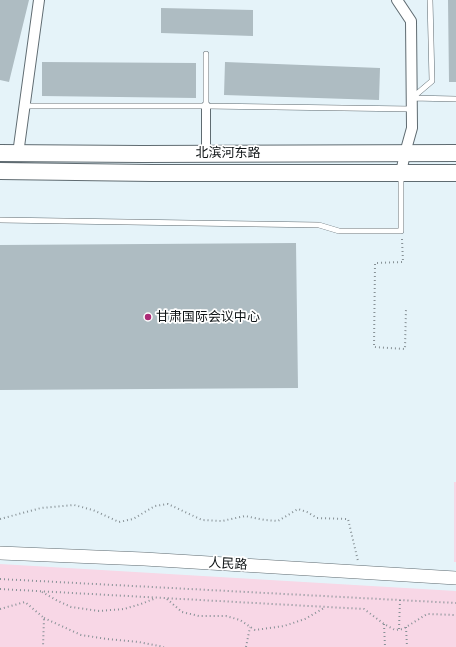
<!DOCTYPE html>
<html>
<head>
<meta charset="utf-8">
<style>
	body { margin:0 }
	canvas { display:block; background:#e5f3f9 }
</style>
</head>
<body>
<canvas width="456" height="647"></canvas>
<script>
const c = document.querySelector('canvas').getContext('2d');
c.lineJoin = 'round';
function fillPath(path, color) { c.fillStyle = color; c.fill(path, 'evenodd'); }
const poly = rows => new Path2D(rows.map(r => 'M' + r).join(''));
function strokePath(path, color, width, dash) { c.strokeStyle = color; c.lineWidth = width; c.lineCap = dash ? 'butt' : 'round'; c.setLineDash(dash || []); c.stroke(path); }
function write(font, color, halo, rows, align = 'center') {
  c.font = font + ' Montserrat,"Noto Sans SC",sans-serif'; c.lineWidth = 3.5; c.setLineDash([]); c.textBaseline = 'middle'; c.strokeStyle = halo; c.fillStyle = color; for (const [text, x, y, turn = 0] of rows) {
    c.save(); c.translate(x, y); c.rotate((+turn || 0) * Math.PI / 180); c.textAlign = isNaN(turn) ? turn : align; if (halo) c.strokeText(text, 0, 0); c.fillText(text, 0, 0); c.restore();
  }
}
const green = poly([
	[454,482,456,482,456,562,454,562],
	[0,564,456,591,456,647,0,647]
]);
const building = poly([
	[0,0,29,0,9,82,0,80],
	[448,0,456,0,456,82,449,82],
	[161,8,253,10,253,36,161,33],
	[42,62,196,63,196,98,42,96],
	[225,62,380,68,379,100,224,95],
	[296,243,298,388,0,390,0,245]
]);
const path = poly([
	[402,239,403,262,375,263,374,347,405,349,406,308],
	[0,519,41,508,74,505,93,510,119,522,133,519,155,506,168,504,202,520,222,521,245,516,265,520,278,521,298,509,307,512,317,518,348,519,358,561],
	[0,579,456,603],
	[0,589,364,609,384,624,395,630,403,629,427,614,456,615],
	[42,592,56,600,71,607,99,611,124,609,141,604,156,598],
	[167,599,182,612,199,616,226,616,240,620,255,630,284,626,305,619,324,608],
	[0,609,25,602,44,618,43,647],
	[44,618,81,635,107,639,139,642,164,647],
	[384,624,385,647],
	[406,627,407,647],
	[399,629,400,600],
	[246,647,250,627]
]);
const service = poly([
	[412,98,432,81,430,0],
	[412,98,456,99],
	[24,106,206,106,412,109],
	[206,106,206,54],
	[0,220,319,225,339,231,401,231,401,175]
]);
const pedestrian = poly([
	[206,106,206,154]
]);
const minor = poly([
	[397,0,411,21,412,128,405,153,401,173],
	[18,154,39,0]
]);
const tertiary = poly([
	[0,553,144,559,456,578]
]);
const primary = poly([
	[0,153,142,154,456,153],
	[0,171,152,173,456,173]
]);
const markers = [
	[148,317,4,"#ac2a77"]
];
const streetNames = [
	["北滨河东路",228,153],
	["人民路",228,564,3]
];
const poiNames = [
	["甘肃国际会议中心",156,317]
];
fillPath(green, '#f8d7e6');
fillPath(building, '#aebcc2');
strokePath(service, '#5f6b71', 6);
strokePath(pedestrian, '#5f6b71', 10);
strokePath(minor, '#5f6b71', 12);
strokePath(tertiary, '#5f6b71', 14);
strokePath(primary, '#5f6b71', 18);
strokePath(path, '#879196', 2, [1, 3]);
strokePath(service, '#fff', 5);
strokePath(pedestrian, '#fff', 8);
strokePath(minor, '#fff', 10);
strokePath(tertiary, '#fff', 13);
strokePath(primary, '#fff', 16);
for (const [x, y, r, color] of markers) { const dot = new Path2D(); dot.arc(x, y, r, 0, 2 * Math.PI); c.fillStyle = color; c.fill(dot); strokePath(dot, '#fff', 1.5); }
write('13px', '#0e1315', '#fff', streetNames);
write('13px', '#0e1315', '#fff', poiNames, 'left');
</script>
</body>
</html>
